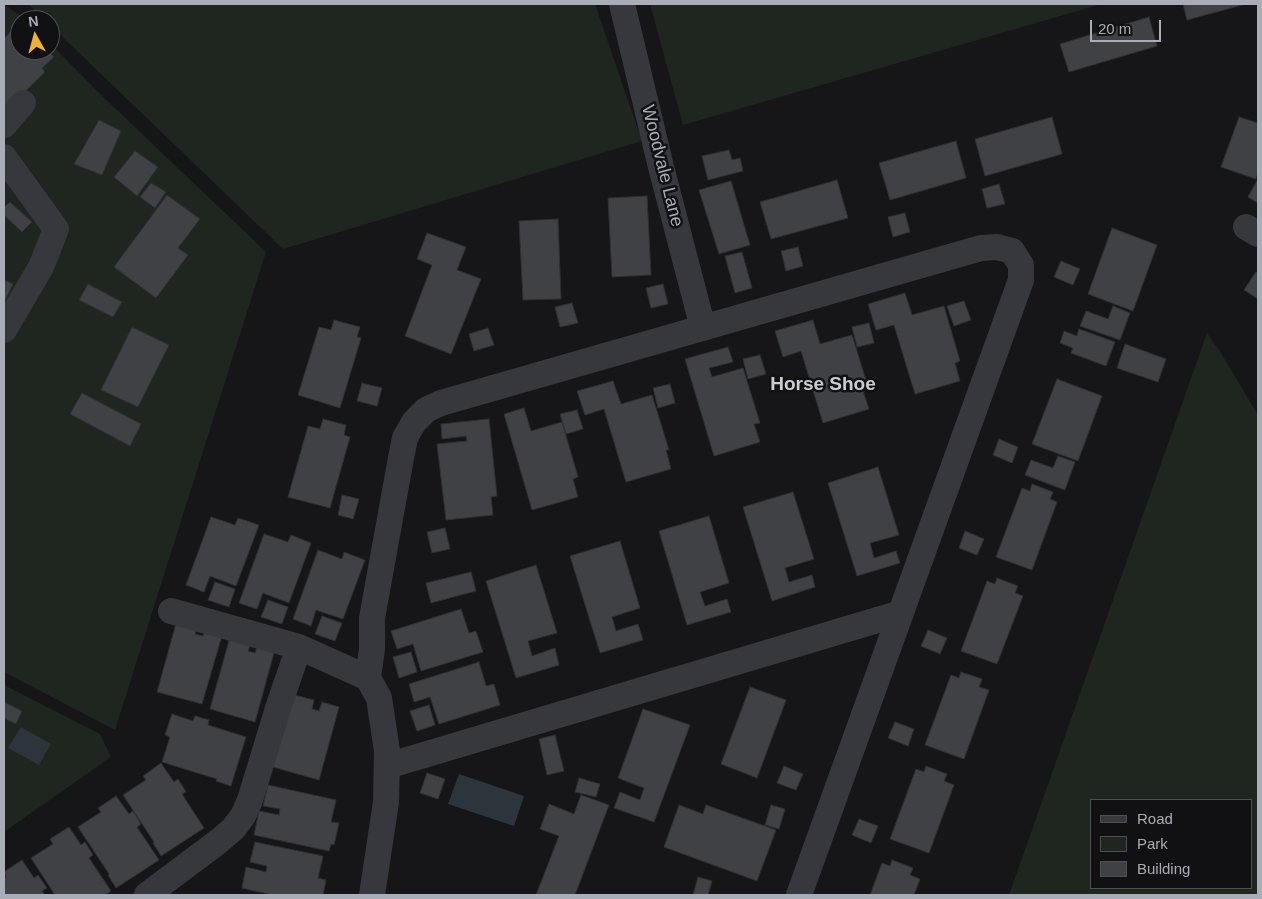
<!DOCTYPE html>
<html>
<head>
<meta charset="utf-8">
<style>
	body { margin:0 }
	#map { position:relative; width:1262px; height:899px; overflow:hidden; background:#161618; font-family:Helvetica,sans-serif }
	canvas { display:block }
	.frame { position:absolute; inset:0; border:5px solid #a8adb8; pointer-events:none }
	.legend { position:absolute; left:1090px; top:799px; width:162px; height:90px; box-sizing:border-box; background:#111113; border:1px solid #4d4f55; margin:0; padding:6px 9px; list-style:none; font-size:15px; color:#a8adb8 }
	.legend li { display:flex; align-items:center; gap:10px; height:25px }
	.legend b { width:25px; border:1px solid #4d4f55 }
	.north { position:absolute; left:10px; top:10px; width:50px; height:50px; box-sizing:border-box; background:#111113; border:1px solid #4d4f55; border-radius:50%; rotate:353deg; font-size:14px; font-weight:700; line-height:20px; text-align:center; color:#a8adb8 }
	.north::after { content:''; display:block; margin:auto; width:18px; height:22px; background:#f2b134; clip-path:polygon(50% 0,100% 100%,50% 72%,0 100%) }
	.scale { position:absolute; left:1090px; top:20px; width:71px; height:22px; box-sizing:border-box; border:2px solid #a8adb8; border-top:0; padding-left:6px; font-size:15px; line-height:18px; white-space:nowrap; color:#a8adb8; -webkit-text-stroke:4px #111113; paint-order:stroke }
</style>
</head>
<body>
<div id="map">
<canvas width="1262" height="899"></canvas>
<div class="frame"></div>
<ul class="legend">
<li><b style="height:6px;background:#37383d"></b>Road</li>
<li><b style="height:14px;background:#1e261f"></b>Park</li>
<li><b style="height:14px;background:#404145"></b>Building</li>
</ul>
<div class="north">N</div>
<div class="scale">20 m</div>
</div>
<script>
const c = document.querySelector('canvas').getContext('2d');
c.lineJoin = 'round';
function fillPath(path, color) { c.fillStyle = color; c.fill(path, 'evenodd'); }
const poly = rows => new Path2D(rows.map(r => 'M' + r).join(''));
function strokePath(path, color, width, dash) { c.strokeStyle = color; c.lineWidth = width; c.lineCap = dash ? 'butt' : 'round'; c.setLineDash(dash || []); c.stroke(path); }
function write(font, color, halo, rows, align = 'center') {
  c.font = font + ' Helvetica,sans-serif'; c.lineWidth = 5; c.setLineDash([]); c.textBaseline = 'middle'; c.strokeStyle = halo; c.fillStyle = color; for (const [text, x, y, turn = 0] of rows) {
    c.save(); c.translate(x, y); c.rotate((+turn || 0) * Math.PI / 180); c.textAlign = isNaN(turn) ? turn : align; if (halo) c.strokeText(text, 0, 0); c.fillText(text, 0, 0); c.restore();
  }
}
const green = poly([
	[4,4,26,20,20,20,20,50,50,50,50,43,96,90,266,252,115,730,4,672],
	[28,4,595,4,642,141,283,249,50,25,50,20,45,20],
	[650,4,1102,4,683,125],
	[1207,333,1221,353,1258,415,1258,895,1009,895],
	[1251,800,1251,888,1091,888,1091,800],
	[4,685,100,734,111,757,4,832]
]);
const water = poly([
	[21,727,51,744,39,765,8,748],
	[459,774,524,796,514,826,448,804]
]);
const building = poly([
	[1183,4,1246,4,1187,20,1183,4],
	[1149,17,1157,46,1069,72,1060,44,1149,17],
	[11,31,20,40,20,50,47,50,54,57,42,68,45,72,4,112,4,39,11,31],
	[1052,117,1062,154,985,176,975,139,1052,117],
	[1239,117,1258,123,1258,172,1256,179,1221,167,1239,117],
	[99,120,121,131,102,175,74,164,99,120],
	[956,141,966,178,890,200,879,163,956,141],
	[729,150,732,160,740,158,743,171,708,180,702,156,729,150],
	[135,151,158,167,137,196,114,177,135,151],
	[1258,179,1258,203,1248,197,1258,179],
	[837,180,848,218,771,239,760,202,837,180],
	[731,181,750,245,719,254,699,190,731,181],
	[151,183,166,192,155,208,140,197,151,183],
	[999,184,1005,204,987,208,982,189,999,184],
	[167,195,200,219,178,248,188,255,156,298,114,267,167,195],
	[647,196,651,275,612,277,608,198,647,196],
	[10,202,32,222,22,232,4,215,4,207,10,202],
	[905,213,910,232,893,237,888,217,905,213],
	[558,219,561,299,523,300,519,221,558,219],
	[1112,228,1157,245,1133,311,1088,294,1112,228],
	[427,233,466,247,457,270,481,279,451,354,405,336,432,265,417,259,427,233],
	[798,247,803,266,786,271,781,251,798,247],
	[742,252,752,288,735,293,725,256,742,252],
	[1061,261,1080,269,1073,285,1054,277,1061,261],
	[1256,272,1258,274,1258,299,1244,290,1256,272],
	[4,280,13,284,4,303,4,280],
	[88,284,122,302,113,317,79,300,88,284],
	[663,284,668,304,651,308,646,288,663,284],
	[905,293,912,315,944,306,960,361,955,363,960,381,915,394,894,325,876,330,868,304,905,293],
	[964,301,971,320,954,326,947,306,964,301],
	[572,303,578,323,560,327,555,307,572,303],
	[1113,306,1130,313,1120,340,1080,326,1086,311,1108,319,1113,306],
	[334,320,360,327,357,337,361,338,340,408,298,395,319,327,331,330,334,320],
	[813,320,820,344,852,335,869,390,863,391,869,409,823,423,801,351,783,357,775,331,813,320],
	[869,323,874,343,857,347,852,327,869,323],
	[132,327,169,345,138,407,101,390,132,327],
	[488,328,494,345,474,351,469,334,488,328],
	[1079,329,1115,342,1106,366,1071,353,1073,348,1060,343,1064,331,1077,336,1079,329],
	[1125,344,1166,359,1158,382,1117,368,1125,344],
	[728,347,733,362,709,368,712,377,743,368,760,423,754,424,760,442,714,456,685,359,728,347],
	[760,355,766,374,748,379,743,359,760,355],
	[1057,379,1102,396,1078,461,1032,444,1057,379],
	[613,381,621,404,652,395,669,450,666,450,671,469,626,482,604,409,585,415,577,391,613,381],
	[362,383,382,388,377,406,357,401,362,383],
	[670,384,675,403,658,408,653,388,670,384],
	[82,393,141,424,130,446,70,414,82,393],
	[524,408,531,431,562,422,578,477,573,479,578,497,532,510,504,414,524,408],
	[577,410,583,429,566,434,560,414,577,410],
	[323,419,346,425,344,435,350,437,330,508,288,497,308,426,320,429,323,419],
	[489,419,497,496,491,497,493,515,446,520,437,444,467,441,466,436,442,439,441,424,489,419],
	[999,439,1018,447,1012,463,993,455,999,439],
	[1058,456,1075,462,1065,490,1025,475,1031,460,1053,468,1058,456],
	[878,467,899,535,870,543,874,558,896,551,900,563,857,576,828,483,878,467],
	[1032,484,1053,492,1050,499,1057,502,1032,570,996,557,1022,488,1030,491,1032,484],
	[793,492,814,559,785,568,789,582,812,575,815,587,772,601,743,507,793,492],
	[342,495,359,499,353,519,338,515,342,495],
	[709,516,729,583,700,592,705,606,727,599,731,612,687,625,659,531,709,516],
	[211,517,235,525,238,518,259,525,236,586,210,576,204,592,186,585,211,517],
	[445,528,450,549,432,553,427,532,445,528],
	[965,531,984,539,977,555,959,548,965,531],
	[264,534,288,542,291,535,311,543,289,603,263,593,257,609,239,603,264,534],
	[620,541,640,608,612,617,616,631,638,624,643,640,600,653,570,556,620,541],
	[318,550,342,559,344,552,365,560,343,619,316,610,311,626,293,619,318,550],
	[536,565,557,633,528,641,532,656,555,648,559,665,516,678,486,581,536,565],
	[471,572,476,591,431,603,426,583,471,572],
	[997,578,1018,586,1015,593,1023,596,997,664,961,651,987,581,995,584,997,578],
	[215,582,235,589,229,607,208,600,215,582],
	[268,600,288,607,282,624,261,617,268,600],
	[461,609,469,633,476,631,483,652,421,671,413,644,397,649,391,631,461,609],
	[322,616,342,623,335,641,315,634,322,616],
	[177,620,198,625,195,634,203,636,205,627,223,632,202,704,157,692,177,620],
	[928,630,947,638,940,654,921,646,928,630],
	[230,637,251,643,248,651,255,653,258,644,275,649,255,722,210,709,230,637],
	[411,652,417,672,399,678,393,657,411,652],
	[479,662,486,686,494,684,500,705,439,724,430,697,414,702,409,684,479,662],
	[961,672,982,679,979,687,989,690,964,759,925,745,951,675,959,678,961,672],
	[750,687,786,700,757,778,721,764,750,687],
	[294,695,314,700,312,709,319,711,322,702,339,707,319,780,273,767,294,695],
	[4,702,22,711,16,724,4,718,4,702],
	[429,705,435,725,417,731,410,711,429,705],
	[643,709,690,725,654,822,614,808,620,792,640,800,644,788,618,778,643,709],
	[172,714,193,721,195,716,209,720,208,725,246,737,231,786,216,781,217,779,162,762,170,737,165,735,172,714],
	[895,722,914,729,908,746,888,738,895,722],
	[555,735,564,771,547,775,539,739,555,735],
	[161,763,174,782,178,779,186,792,182,794,204,828,161,856,153,843,154,842,123,795,146,780,143,776,161,763],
	[784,766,803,774,796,790,777,783,784,766],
	[926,766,947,774,944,781,954,785,929,853,890,839,916,769,924,772,926,766],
	[427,773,445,779,438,799,420,793,427,773],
	[579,778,600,784,596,797,575,792,579,778],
	[268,785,336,800,331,822,339,823,334,845,331,844,329,851,254,835,259,811,279,815,280,809,263,806,268,785],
	[581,795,609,805,575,895,536,895,559,836,540,829,549,804,574,814,581,795],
	[116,796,129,814,133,811,141,824,137,827,159,860,116,888,108,875,109,874,78,827,101,812,98,808,116,796],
	[679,805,703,814,706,805,776,830,757,881,664,847,679,805],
	[771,805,785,809,779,829,765,825,771,805],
	[859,819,878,826,871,843,852,835,859,819],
	[69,827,81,845,85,842,93,855,89,858,111,891,105,895,55,895,31,858,53,844,50,839,69,827],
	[255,842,323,856,318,878,326,880,323,895,273,895,242,888,246,867,266,872,267,866,250,862,255,842],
	[22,860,34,878,38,875,47,888,42,891,45,895,4,895,4,879,6,877,4,872,22,860],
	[892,860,913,868,910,875,920,879,914,895,870,895,882,863,890,866,892,860],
	[698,877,712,881,708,895,693,895,698,877]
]);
const minor = poly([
	[622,4,661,167,703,328],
	[4,125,23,103],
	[4,157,56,229,41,267,4,330],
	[1246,227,1258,234],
	[171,611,299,647,368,678],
	[387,766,901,613],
	[147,895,219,841,233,829,243,816,250,800,279,705,299,647],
	[372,895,386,802,387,751,379,698,368,678,372,649,372,618,401,458,405,438,414,422,426,410,441,403,981,248,997,247,1012,251,1021,265,1021,280,799,895]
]);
const streetNames = [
	["Woodvale Lane",662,166,76]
];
const neighbourhoodNames = [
	["Horse Shoe",823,385]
];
fillPath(green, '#1e261f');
fillPath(water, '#2c353c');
fillPath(building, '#404145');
strokePath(building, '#303034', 1);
strokePath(minor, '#37383d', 26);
write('18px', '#a8adb8', '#111113', streetNames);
write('bold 19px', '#c9ccd4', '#111113', neighbourhoodNames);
</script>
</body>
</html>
